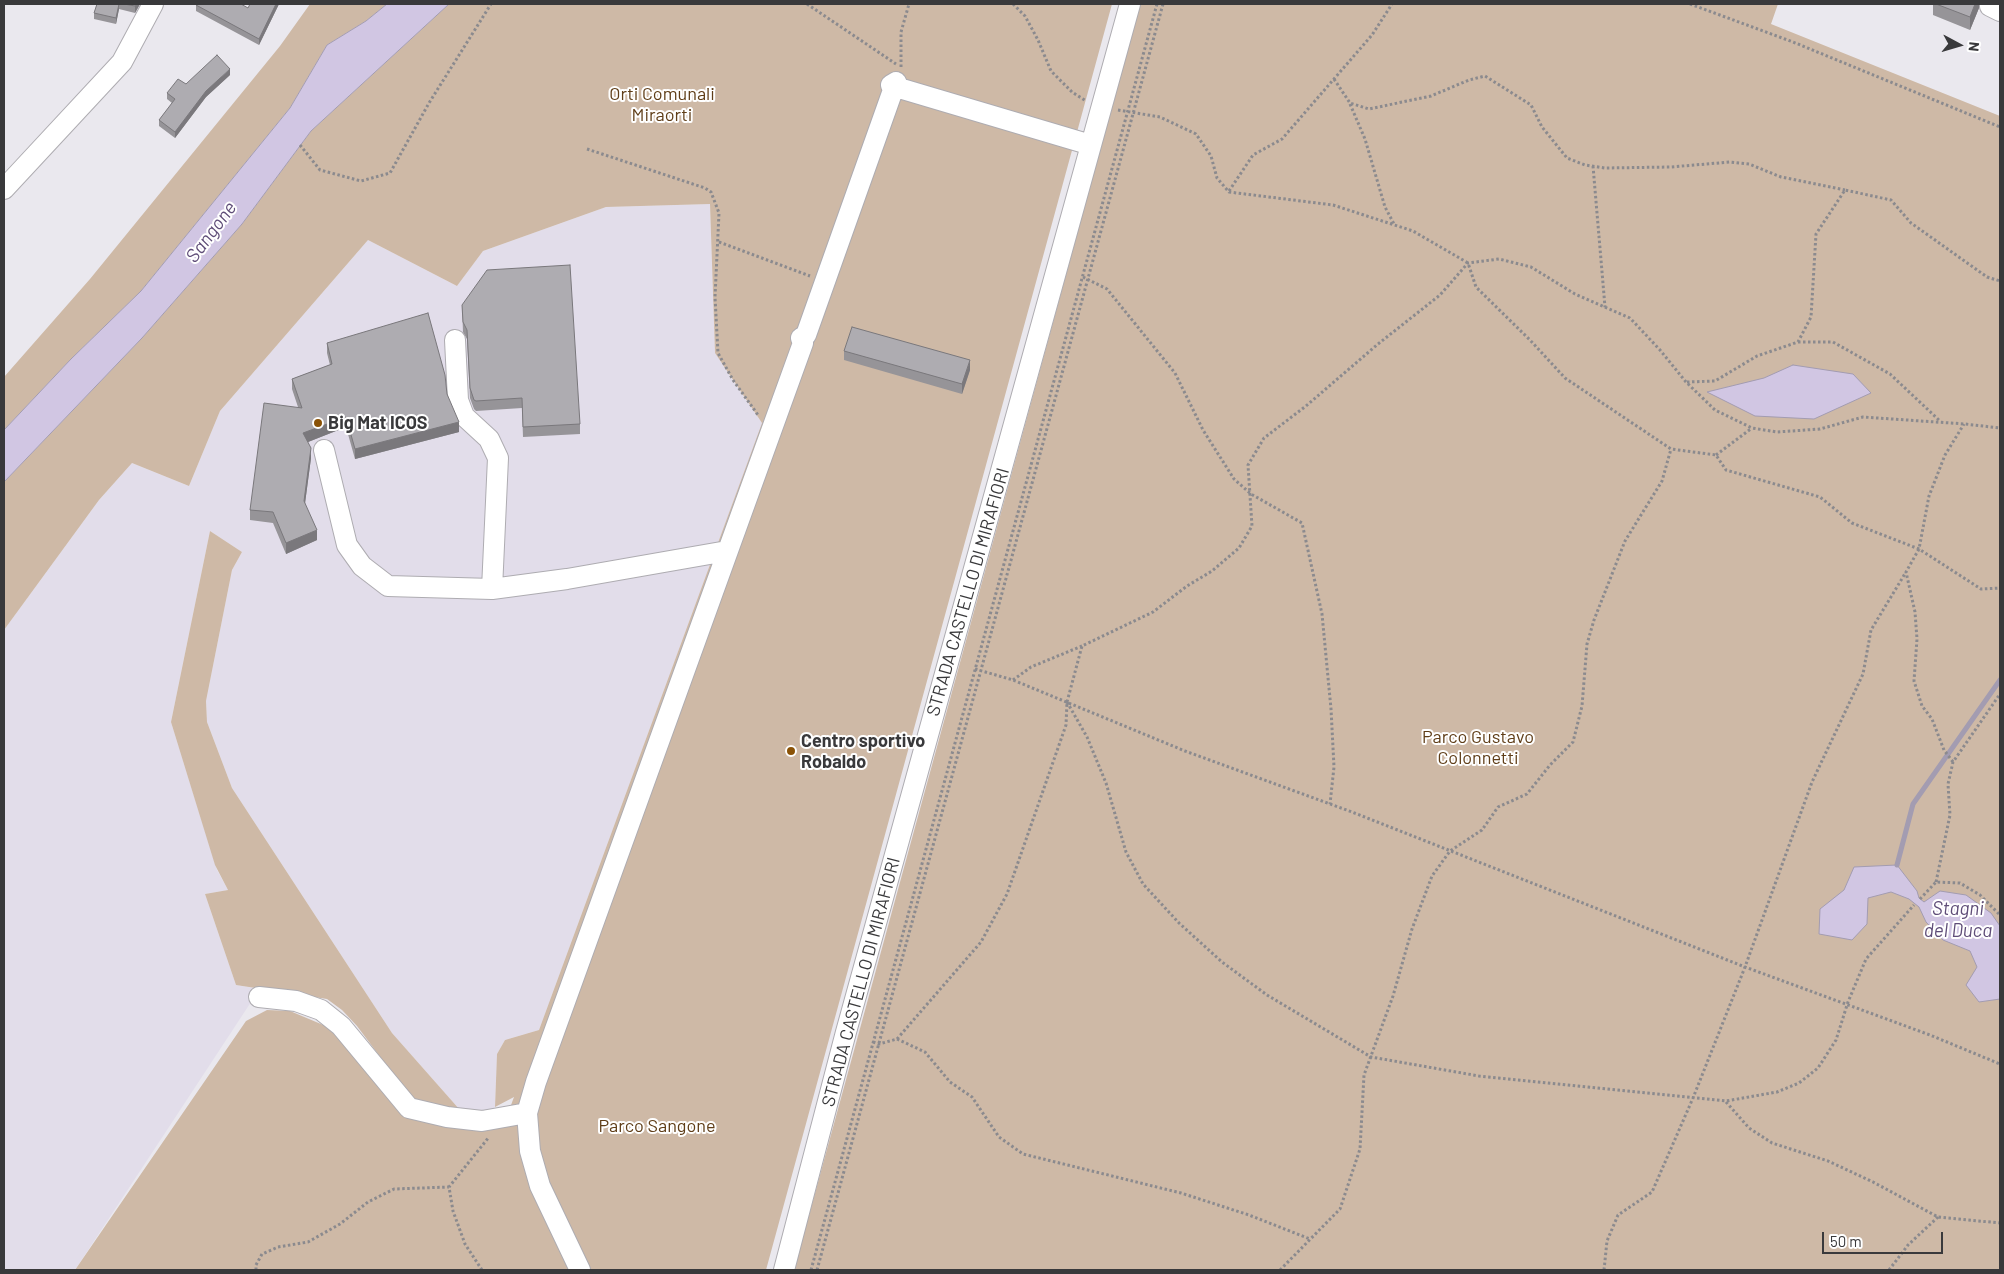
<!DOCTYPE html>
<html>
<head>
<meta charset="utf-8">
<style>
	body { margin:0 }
	#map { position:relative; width:2004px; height:1274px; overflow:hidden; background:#eae8ee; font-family:Barlow,sans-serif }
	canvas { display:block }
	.frame { position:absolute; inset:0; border:5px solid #39393b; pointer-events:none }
	.north { position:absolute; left:1934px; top:20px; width:50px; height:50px; -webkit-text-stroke:4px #fff; paint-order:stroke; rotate:96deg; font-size:14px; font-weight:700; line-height:20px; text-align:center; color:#39393b }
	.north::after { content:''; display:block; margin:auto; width:18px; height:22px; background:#39393b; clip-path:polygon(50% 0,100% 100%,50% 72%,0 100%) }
	.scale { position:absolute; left:1822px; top:1232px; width:121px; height:22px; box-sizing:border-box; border:2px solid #39393b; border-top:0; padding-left:6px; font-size:15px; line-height:18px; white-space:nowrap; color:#39393b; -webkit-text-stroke:4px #fff; paint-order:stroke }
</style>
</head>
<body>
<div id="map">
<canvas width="2004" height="1274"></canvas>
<div class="frame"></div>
<div class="north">N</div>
<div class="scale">50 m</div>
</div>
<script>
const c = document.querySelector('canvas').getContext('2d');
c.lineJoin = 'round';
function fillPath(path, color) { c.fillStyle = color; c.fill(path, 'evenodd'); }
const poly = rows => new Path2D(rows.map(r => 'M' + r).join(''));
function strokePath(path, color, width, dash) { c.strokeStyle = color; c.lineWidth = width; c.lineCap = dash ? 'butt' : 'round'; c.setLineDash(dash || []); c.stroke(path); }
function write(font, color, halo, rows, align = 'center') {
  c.font = font + ' Barlow,sans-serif'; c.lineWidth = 4; c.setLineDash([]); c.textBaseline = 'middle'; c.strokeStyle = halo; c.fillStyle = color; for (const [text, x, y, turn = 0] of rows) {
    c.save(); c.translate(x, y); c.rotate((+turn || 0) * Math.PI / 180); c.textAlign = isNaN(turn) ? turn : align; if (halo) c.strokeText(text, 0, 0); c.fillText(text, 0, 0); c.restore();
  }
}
const built = poly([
	[710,204,715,353,762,423,539,1030,505,1040,497,1054,495,1107,486,1113,460,1110,392,1033,232,788,207,722,206,701,232,570,242,552,210,531,171,722,217,870,228,890,205,894,236,985,255,988,255,996,75,1270,4,1270,4,630,99,500,132,463,189,486,220,411,368,240,457,286,483,251,606,207]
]);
const green = poly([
	[310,4,387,4,366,21,327,45,290,108,141,291,71,359,4,430,4,377,90,279,280,46],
	[449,4,1112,4,766,1270,75,1270,246,1021,267,1010,290,1011,328,1027,402,1110,507,1116,514,1097,495,1107,497,1054,505,1040,539,1030,762,423,715,353,710,204,606,207,483,251,457,286,368,240,220,411,189,486,132,463,99,500,4,630,4,482,142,338,242,224,311,131],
	[1140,4,1778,4,1771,24,2000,116,2000,1270,794,1270],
	[210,531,242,552,232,570,206,701,207,722,232,788,392,1033,460,1110,411,1098,357,1026,342,1010,327,999,236,985,205,894,228,890,215,865,171,722]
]);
const water = poly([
	[387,4,449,4,311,131,242,224,142,338,4,482,4,430,71,359,141,291,290,108,327,45,366,21,387,4],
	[1793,365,1853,374,1871,393,1814,419,1755,416,1707,392,1764,378,1793,365],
	[1897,865,1917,891,1919,898,1924,902,1940,891,1966,895,1991,913,2000,926,2000,999,1979,1002,1966,985,1977,967,1970,951,1943,940,1926,922,1919,907,1909,899,1891,892,1868,898,1867,924,1852,940,1819,934,1820,909,1844,890,1854,867,1897,865]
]);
const stream = poly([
	[1897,865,1913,804,2000,680]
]);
const path = poly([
	[807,4,896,64],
	[1013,4,1025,16,1038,40,1051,71,1072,92,1086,101],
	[1690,4,1793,42,2000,127],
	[901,67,901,32,909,4],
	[1334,79,1350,103,1369,109,1431,96,1469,80,1485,76,1531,105,1542,127,1567,158,1585,165,1605,168,1671,167,1730,162,1749,164,1781,177,1845,190],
	[1350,104,1365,139,1385,207,1394,224],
	[1118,110,1160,117,1196,134,1211,156,1217,178,1229,192,1333,205,1413,231,1468,263,1476,287,1530,340,1565,378,1671,449,1716,455,1726,470,1820,497,1852,523,1919,549,1981,589,2000,588],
	[300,145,320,170,361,181,390,173,429,103,491,4],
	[587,149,705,188,711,192,719,213,715,297,718,353,733,380,758,415],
	[1593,166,1605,307],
	[1229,191,1253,155,1282,139,1372,35,1392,4],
	[719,242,810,276],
	[1083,277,1107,289,1175,373,1203,430,1234,479,1251,494,1302,523,1322,614,1331,709,1334,767,1330,804],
	[1798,342,1833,342,1890,374,1940,421],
	[1687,382,1715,381,1757,356,1798,342,1811,317,1816,234,1845,190,1891,200,1911,223,1987,277,2000,281],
	[1716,455,1752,428],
	[975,669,1013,680,1185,751,1352,812,1745,967,1930,1035,2000,1064],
	[1013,680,1031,667,1082,646],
	[1067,702,1087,737,1106,783,1126,852,1143,884,1179,923,1222,962,1267,995,1371,1057,1479,1076,1726,1101,1777,1092,1799,1083,1818,1068,1836,1040,1848,1002,1866,959,1914,905],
	[1953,762,1944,750,1932,719,1922,706,1914,681,1917,639,1915,612,1906,572,1919,549,1929,496,1945,455,1964,424],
	[1936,882,1950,815,1948,784,1953,762,2000,694],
	[1920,899,1936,882,1960,883,1980,895,2000,915],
	[897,1039,981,942,1007,894,1066,725,1067,702,1082,646,1153,612,1187,586,1212,571,1239,548,1252,526,1248,465,1264,438,1306,406,1378,344,1440,295,1468,263,1499,259,1531,267,1575,294,1630,318,1660,350,1686,382,1715,410,1752,428,1777,432,1820,429,1863,417,1965,424,2000,428],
	[873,1042,879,1044,897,1039,925,1052,950,1082,972,1097,999,1137,1023,1154,1181,1193,1249,1215,1310,1239],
	[1726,1102,1749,1128,1772,1143,1828,1161,1873,1182,1938,1217,2000,1223],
	[256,1270,256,1265,262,1254,278,1247,308,1242,340,1224,368,1202,394,1189,449,1187],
	[482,1270,465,1244,453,1211,449,1187,489,1137],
	[811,1270,1157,4],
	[817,1270,1163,4],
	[1280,1270,1340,1209,1360,1149,1364,1075,1393,996,1412,929,1432,876,1450,851,1482,830,1498,807,1527,794,1550,765,1573,742,1582,706,1587,644,1594,620,1625,541,1662,481,1671,449],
	[1604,1270,1607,1241,1618,1215,1652,1192,1693,1098,1745,967,1812,782,1863,674,1871,630,1906,572],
	[1889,1270,1908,1245,1938,1217]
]);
const minor = poly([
	[1990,6,2000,11],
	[899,88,1091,145],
	[4,189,122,62,153,4],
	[455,340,458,400,464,416,489,439,498,458,492,589],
	[324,450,347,545,362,566,388,586,492,589,567,579,727,551],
	[259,997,296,1001,321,1010,341,1026,409,1108,447,1117,482,1121,527,1113],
	[580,1270,540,1186,530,1151,527,1113,536,1082,803,343,801,338,806,335,893,90,891,85,896,82,899,88,893,90],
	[784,1270,846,1032,1130,4]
]);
const wall = poly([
	[97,4,140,4,135,13,119,9,116,24,94,19,94,13],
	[279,4,259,45,196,11,196,5,248,8],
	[1933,4,1979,4,1979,8,1970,30,1933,15],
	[230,75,206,97,175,138,159,126,159,120,172,103,167,99,167,93,186,84],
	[462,305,580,424,580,434,523,437,522,408,476,411,474,409,470,398,467,339,463,332],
	[327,343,447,394,459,432,355,459,346,427,308,442,311,458,305,503,317,540,286,554,273,523,250,520,250,510,298,407,292,389,292,379,330,365,327,353],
	[844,351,970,370,962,394,844,360]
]);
const shadedWall = poly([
	[119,4,119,9,116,24,116,18],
	[136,4,140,4,135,13,135,6],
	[276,4,279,4,259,45,259,39],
	[1975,4,1979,4,1979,8,1970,30,1970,17],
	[230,69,230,75,206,97,175,138,175,132,206,91],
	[970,360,970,370,962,394,962,384],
	[346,417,346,427,303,444,303,433],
	[459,422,459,432,355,459,355,449],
	[311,448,311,458,304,511,304,501],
	[317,530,317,540,286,554,286,543]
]);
const building = poly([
	[97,4,119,4,116,18,94,13,97,4],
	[124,4,136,4,135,6,124,4],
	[197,4,241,4,248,8,250,4,276,4,259,39,196,5,197,4],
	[1936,4,1975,4,1970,17,1936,4],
	[217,55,230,69,206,91,175,132,159,120,175,99,167,93,178,79,186,84,217,55],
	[570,265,580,424,523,427,522,398,476,401,474,400,470,388,467,330,463,322,462,305,487,270,570,265],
	[428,313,445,375,447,394,459,422,355,449,346,417,303,433,311,448,304,501,317,530,286,543,273,512,250,510,264,403,302,408,292,379,332,364,327,343,428,313],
	[852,327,970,360,962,384,844,351,852,327]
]);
const markers = [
	[318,423,5,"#8a5206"],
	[791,751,5,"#8a5206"]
];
const parkNames = [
	["Orti Comunali",662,94],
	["Miraorti",662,115],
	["Parco Gustavo",1478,737],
	["Colonnetti",1478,758],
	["Parco Sangone",657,1126]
];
const poiNames = [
	["Big Mat ICOS",328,423],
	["Centro sportivo",801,741],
	["Robaldo",801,762]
];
const streetNames = [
	["STRADA CASTELLO DI MIRAFIORI",968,592,-74],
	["STRADA CASTELLO DI MIRAFIORI",861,982,-75]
];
const waterNames = [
	["Sangone",211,232,-53],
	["Stagni",1958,909],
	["del Duca",1958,931]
];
fillPath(built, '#e2ddea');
fillPath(green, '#ceb9a6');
fillPath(water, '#d1c6e3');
strokePath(water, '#a39cb1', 1);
strokePath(stream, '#a39cb1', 5);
strokePath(minor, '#aeacb1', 22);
strokePath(path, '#8b8a8e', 3, [2.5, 2.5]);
strokePath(minor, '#fff', 20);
fillPath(wall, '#969498');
fillPath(shadedWall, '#7a787c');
fillPath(building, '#aeacb1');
strokePath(building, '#7a787c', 1);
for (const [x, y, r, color] of markers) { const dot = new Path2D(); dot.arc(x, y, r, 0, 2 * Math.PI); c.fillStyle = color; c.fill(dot); strokePath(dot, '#fff', 2); }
write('18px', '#5f3d17', '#fff', parkNames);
write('bold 18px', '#39393b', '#fff', poiNames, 'left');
write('18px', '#39393b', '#fff', streetNames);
write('italic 19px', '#5f4d78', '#fff', waterNames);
</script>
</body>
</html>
